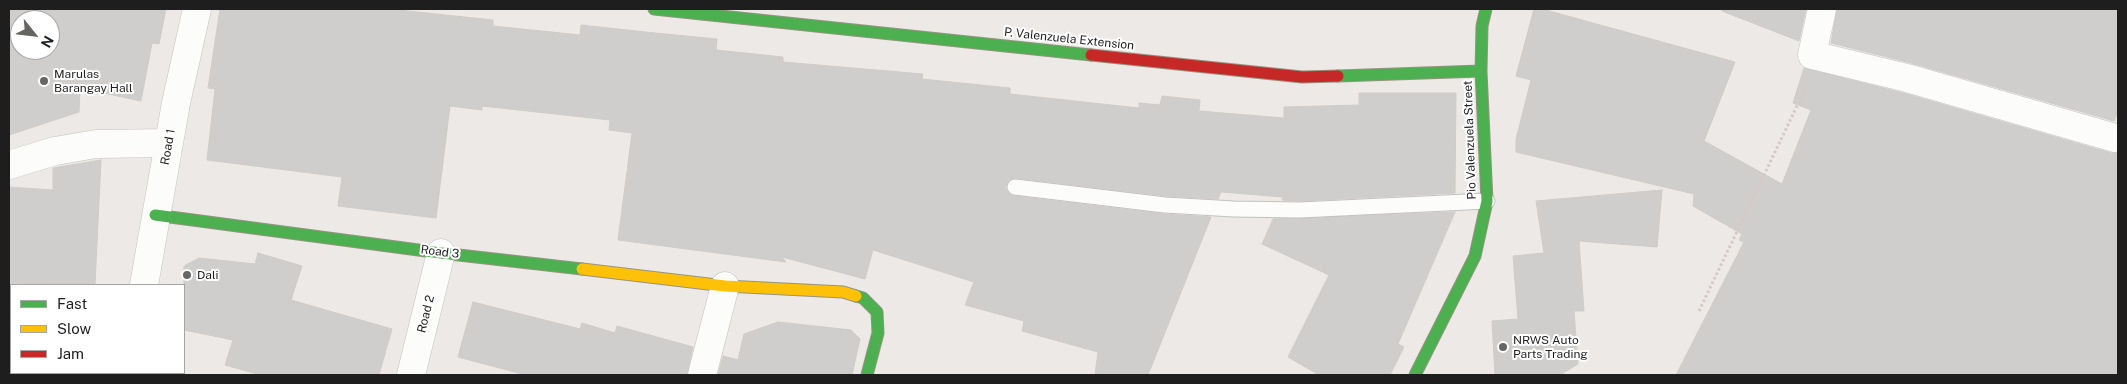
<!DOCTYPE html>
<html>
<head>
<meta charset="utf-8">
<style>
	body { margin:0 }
	#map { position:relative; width:2127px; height:384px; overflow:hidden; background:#ece9e6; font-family:"Public Sans",sans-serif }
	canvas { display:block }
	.frame { position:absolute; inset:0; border:10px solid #1e1e1e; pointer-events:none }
	.legend { position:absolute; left:10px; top:284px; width:175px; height:90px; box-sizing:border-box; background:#fff; border:1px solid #a5a5a5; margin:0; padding:6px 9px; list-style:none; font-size:15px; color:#1e1e1e }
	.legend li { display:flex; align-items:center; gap:10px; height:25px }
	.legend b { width:25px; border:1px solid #a5a5a5 }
	.north { position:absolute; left:10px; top:10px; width:50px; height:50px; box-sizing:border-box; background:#fff; border:1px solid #a5a5a5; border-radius:50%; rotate:119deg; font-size:14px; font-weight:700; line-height:20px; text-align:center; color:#1e1e1e }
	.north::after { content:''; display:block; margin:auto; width:18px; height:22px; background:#666564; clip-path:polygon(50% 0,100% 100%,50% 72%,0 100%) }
</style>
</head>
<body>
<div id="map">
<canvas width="2127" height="384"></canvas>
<div class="frame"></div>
<ul class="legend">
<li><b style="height:6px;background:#4caf50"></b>Fast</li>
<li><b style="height:6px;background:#ffc107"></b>Slow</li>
<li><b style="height:6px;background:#c62828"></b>Jam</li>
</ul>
<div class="north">N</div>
</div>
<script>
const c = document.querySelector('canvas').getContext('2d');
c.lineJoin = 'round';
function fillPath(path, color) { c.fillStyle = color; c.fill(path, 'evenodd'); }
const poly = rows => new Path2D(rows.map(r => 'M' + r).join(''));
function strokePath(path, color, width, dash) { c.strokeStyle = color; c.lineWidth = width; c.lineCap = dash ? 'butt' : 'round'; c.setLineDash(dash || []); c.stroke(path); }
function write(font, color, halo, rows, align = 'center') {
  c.font = font + ' "Public Sans",sans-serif'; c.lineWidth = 4; c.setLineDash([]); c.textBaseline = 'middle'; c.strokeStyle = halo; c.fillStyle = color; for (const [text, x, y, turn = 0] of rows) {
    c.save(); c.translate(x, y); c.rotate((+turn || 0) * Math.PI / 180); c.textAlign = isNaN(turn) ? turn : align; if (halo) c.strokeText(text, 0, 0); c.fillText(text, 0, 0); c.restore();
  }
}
const building = poly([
	[9,9,166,9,159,44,152,43,141,101,80,88,79,112,9,135,9,9],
	[20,20,50,20,50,50,20,50,20,20],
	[220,9,389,9,493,20,493,26,580,35,581,25,655,33,717,39,716,50,783,57,783,62,923,74,922,79,1010,88,1010,94,1139,108,1139,103,1160,105,1162,96,1200,100,1199,111,1284,118,1284,107,1359,105,1359,93,1456,93,1455,193,1300,201,1282,200,1283,197,1221,192,1218,199,1166,196,1016,178,1011,179,1006,185,1006,190,1014,196,1164,214,1211,217,1148,375,1095,375,1098,352,1022,331,1024,321,965,305,974,282,873,250,865,279,782,257,786,262,618,240,632,133,609,130,610,120,482,106,482,110,450,106,436,218,338,206,342,177,207,160,215,89,208,88,220,9],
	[1534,9,1542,9,1735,62,1704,141,1782,184,1811,110,1793,103,1804,68,1903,93,2111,153,2118,153,2118,375,1676,375,1744,242,1739,240,1742,234,1693,206,1694,194,1516,152,1516,139,1531,80,1516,76,1534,9],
	[1723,9,1806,9,1799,41,1722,11,1723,9],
	[1837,9,2118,9,2118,111,2114,121,1911,63,1831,43,1837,9],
	[101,160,95,285,9,285,9,187,53,190,53,168,101,160],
	[1662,190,1657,247,1579,241,1584,311,1574,311,1578,364,1560,375,1495,375,1492,321,1518,319,1513,256,1544,253,1536,201,1662,190],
	[1455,212,1398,344,1404,347,1390,375,1319,375,1288,357,1329,275,1262,244,1273,219,1455,212],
	[258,253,302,266,291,300,392,329,379,375,261,375,225,365,233,340,184,330,184,266,199,258,255,264,258,253],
	[473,302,580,329,582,323,615,333,617,326,693,347,687,375,526,375,458,357,473,302],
	[778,322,851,330,860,339,852,375,718,375,723,356,738,360,744,334,778,322]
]);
const path = poly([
	[1699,311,1806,87]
]);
const lane = poly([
	[1015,187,1165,205,1234,209,1300,210,1487,201]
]);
const street = poly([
	[1822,9,1812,55,1907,78,2115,138],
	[9,165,55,151,96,144,169,143],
	[144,285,176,103,197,9],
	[9,325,11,325],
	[127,375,127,373],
	[411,375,441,253],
	[702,375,725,286]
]);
const fast = poly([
	[654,9,1091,55],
	[1338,76,1481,71],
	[155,215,441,253,582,269],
	[856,296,863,298,877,312,878,333,867,375],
	[1415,375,1475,256,1487,201,1481,71,1482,26,1486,9]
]);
const slow = poly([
	[582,269,725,286,843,292,856,296]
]);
const jam = poly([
	[1091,55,1302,77,1338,76]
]);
const markers = [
	[44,81,5,"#666564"],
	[187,275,5,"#666564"],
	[1503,347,5,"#666564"]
];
const streetNames = [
	["P. Valenzuela Extension",1069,39,6],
	["Pio Valenzuela Street",1470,140,-92],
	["Road 1",168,147,-80],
	["Road 3",440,252,7],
	["Road 2",426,314,-76]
];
const poiNames = [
	["Marulas",54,74],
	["Barangay Hall",54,88],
	["Dali",197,275],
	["NRWS Auto",1513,340],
	["Parts Trading",1513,354]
];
fillPath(building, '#d0cecc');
strokePath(building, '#cfcbc8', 1);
strokePath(lane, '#c3c2c1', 17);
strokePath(street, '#c3c2c1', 29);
strokePath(fast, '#95947f', 13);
strokePath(slow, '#95947f', 13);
strokePath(jam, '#95947f', 13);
strokePath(path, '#d5c8c7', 3, [2.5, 2.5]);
strokePath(lane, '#fcfcfb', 15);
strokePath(street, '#fcfcfb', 28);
strokePath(fast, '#4caf50', 11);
strokePath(slow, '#ffc107', 11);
strokePath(jam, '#c62828', 11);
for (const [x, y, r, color] of markers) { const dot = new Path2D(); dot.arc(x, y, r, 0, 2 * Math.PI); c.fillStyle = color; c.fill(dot); strokePath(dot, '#fff', 2); }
write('12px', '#1e1e1e', '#fff', streetNames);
write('12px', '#1e1e1e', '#fff', poiNames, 'left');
</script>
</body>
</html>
